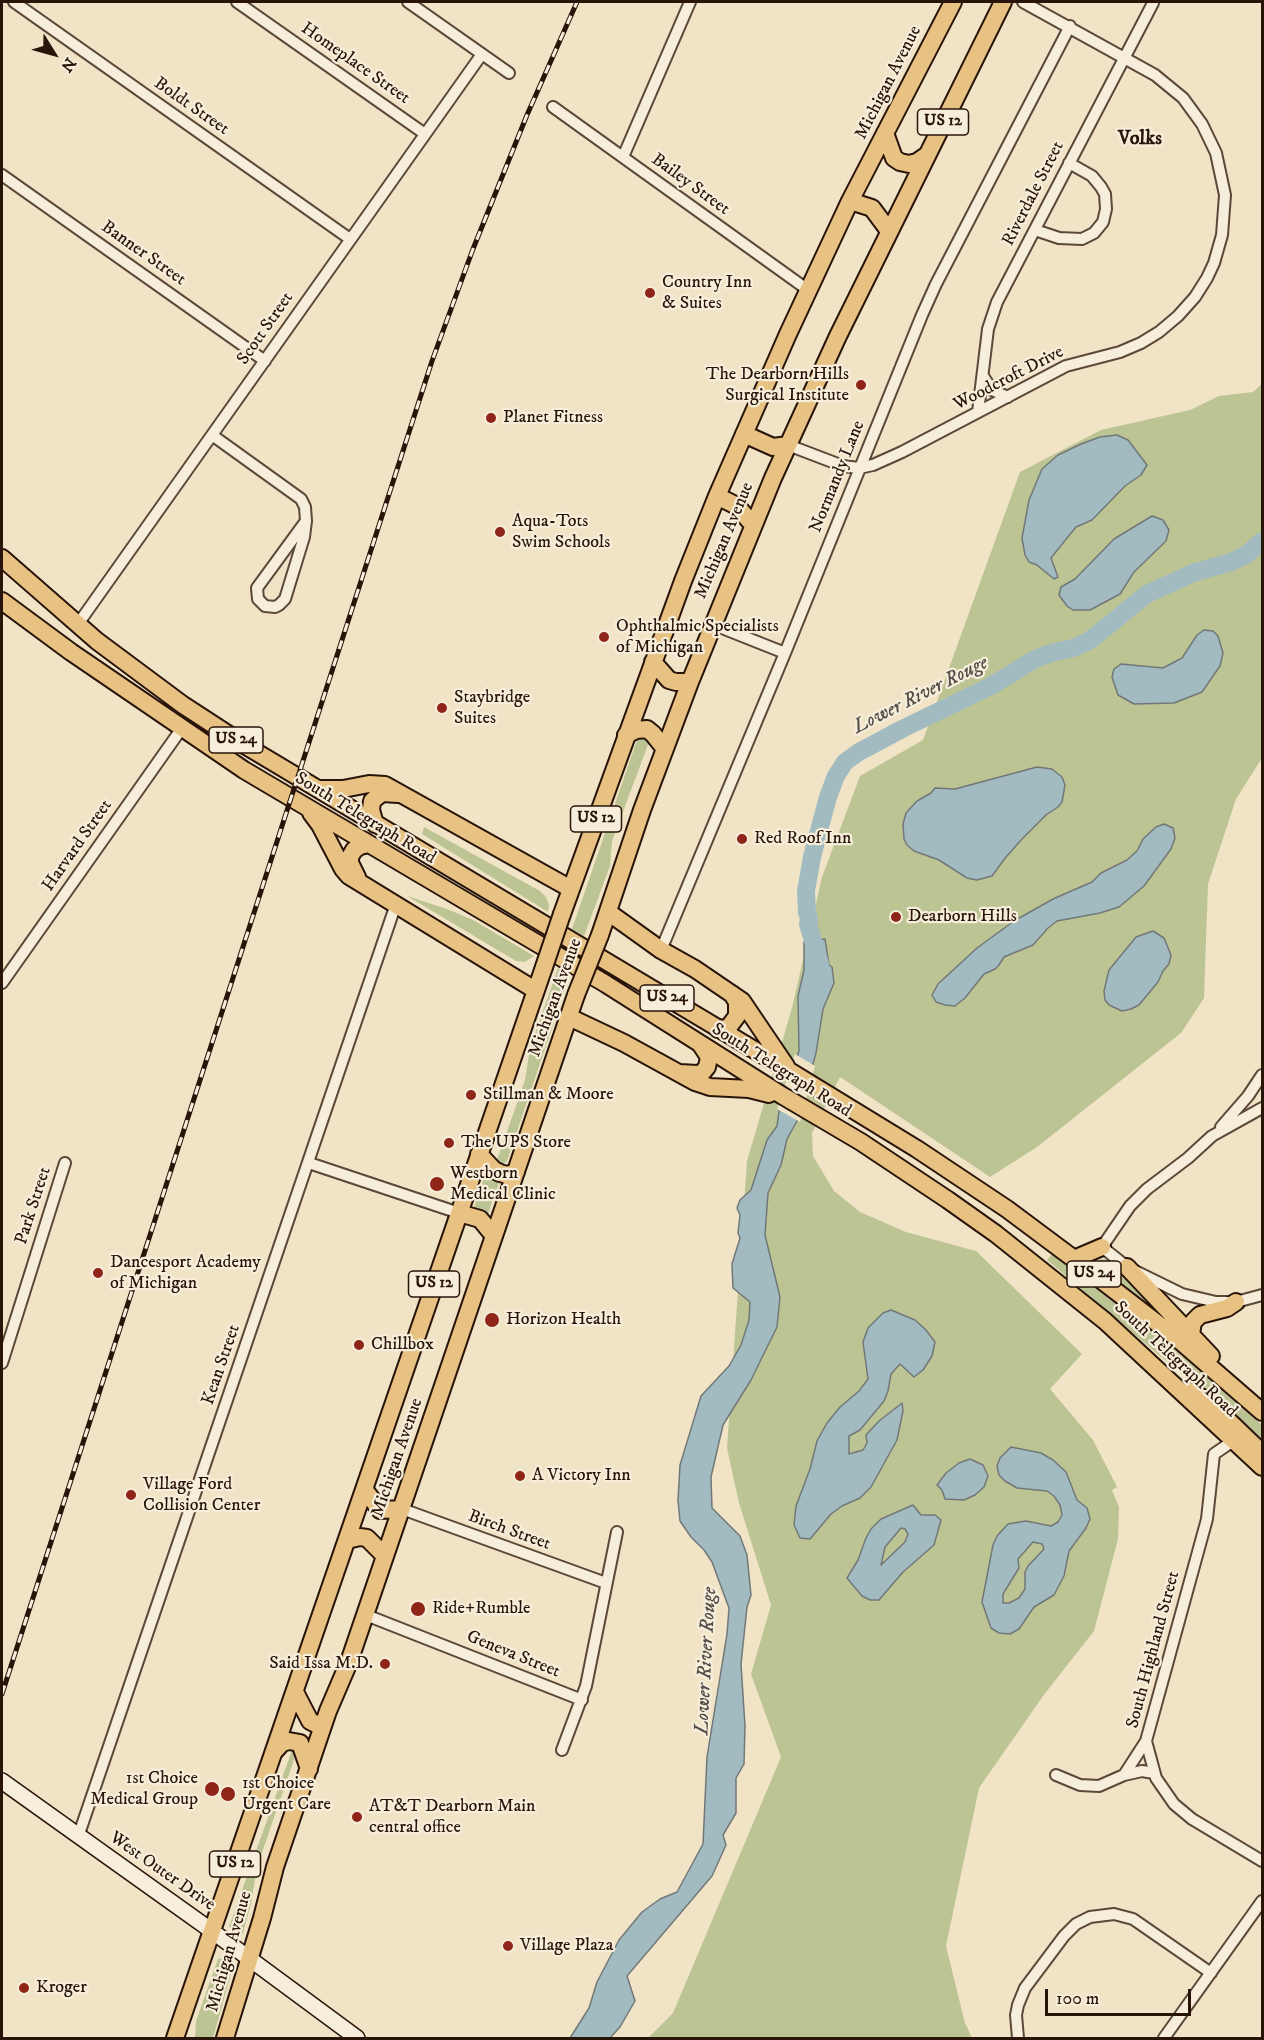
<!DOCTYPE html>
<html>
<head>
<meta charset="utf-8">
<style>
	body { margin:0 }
	#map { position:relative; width:1264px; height:2040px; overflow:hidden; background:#f1e4c6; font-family:"IM FELL DW Pica",serif }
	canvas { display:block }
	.frame { position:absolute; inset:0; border:3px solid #29140a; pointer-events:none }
	.north { position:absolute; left:24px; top:24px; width:60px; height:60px; -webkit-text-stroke:4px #f6edda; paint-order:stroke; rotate:127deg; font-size:16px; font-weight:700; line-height:24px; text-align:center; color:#29140a }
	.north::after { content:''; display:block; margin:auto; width:21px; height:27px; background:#29140a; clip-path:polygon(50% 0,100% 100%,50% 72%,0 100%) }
	.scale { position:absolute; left:1045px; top:1989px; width:146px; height:27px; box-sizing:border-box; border:3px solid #29140a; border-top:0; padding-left:8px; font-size:18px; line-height:21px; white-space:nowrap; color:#29140a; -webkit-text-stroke:4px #f6edda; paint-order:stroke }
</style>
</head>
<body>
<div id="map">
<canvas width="1264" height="2040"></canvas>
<div class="frame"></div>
<div class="north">N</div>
<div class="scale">100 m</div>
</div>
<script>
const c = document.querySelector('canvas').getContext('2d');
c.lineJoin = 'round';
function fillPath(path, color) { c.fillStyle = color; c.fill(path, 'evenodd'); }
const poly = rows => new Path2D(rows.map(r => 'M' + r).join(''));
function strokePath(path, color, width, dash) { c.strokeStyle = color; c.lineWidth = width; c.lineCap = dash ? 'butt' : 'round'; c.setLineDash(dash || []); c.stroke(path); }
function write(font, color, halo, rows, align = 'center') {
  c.font = font + ' "IM FELL DW Pica",serif'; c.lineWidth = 4.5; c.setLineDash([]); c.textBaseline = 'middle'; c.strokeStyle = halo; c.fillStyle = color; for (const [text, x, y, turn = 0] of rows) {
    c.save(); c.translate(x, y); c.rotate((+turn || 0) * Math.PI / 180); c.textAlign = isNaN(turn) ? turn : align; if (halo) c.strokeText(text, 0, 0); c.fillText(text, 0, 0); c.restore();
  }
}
const green = poly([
	[1262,384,1262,758,1236,799,1208,884,1204,998,1181,1033,1037,1147,990,1177,840,1077,812,1133,813,1156,834,1191,860,1212,906,1232,976,1251,1082,1354,1050,1389,1093,1440,1117,1487,1112,1490,1119,1507,1118,1539,1094,1631,1043,1696,979,1788,946,1946,965,2023,972,2038,648,2038,673,2013,781,1757,751,1674,771,1605,739,1503,727,1448,747,1161,792,1008,822,877,860,776,923,740,1020,472,1101,430,1190,410,1219,396,1253,392],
	[648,736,649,742,612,841,610,866,584,936,572,929,638,737],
	[424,827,540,891,546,897,549,905,548,912,422,834],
	[407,896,447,909,473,920,534,956,525,962,516,961],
	[558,968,570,975,507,1161,503,1164,499,1163,497,1160,525,1080,530,1048],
	[485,1175,500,1180,488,1214,474,1207],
	[1052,1254,1160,1337,1262,1425,1262,1447,1208,1394,1161,1357,1047,1260],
	[1101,1259,1116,1261,1166,1318,1099,1266,1098,1263],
	[292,1750,294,1750,296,1754,257,1867,251,1904,243,1933,239,1936,229,1927],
	[223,1958,233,1967,213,2038,195,2038,196,2021,218,1959]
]);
const water = poly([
	[1117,435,1128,440,1147,465,1141,475,1125,486,1092,520,1076,527,1063,543,1051,558,1058,577,1054,579,1037,565,1029,562,1025,555,1022,538,1029,500,1042,469,1058,455,1081,444,1100,437,1117,435],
	[1152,516,1163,520,1169,530,1166,541,1134,572,1120,594,1090,610,1073,610,1067,606,1059,595,1061,587,1075,579,1114,539,1152,516],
	[1204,630,1213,631,1218,636,1223,653,1220,666,1202,692,1174,703,1134,704,1118,695,1112,677,1114,669,1121,664,1163,668,1182,658,1197,635,1204,630],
	[1037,767,1052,769,1062,777,1065,785,1062,802,1058,807,1046,815,1022,839,1006,857,992,876,977,880,967,878,939,860,914,851,907,845,904,839,903,824,906,813,917,801,931,793,935,788,955,789,1037,767],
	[1164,824,1173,828,1175,838,1171,849,1144,886,1119,907,1100,913,1057,921,1048,928,1033,945,1004,957,999,965,995,969,984,974,965,998,955,1006,945,1005,936,1002,932,995,938,984,977,948,1014,921,1053,899,1092,882,1101,873,1127,860,1137,851,1143,839,1156,827,1164,824],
	[1153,931,1164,938,1171,955,1169,964,1163,971,1158,982,1139,1005,1131,1009,1122,1011,1109,1005,1105,1000,1104,991,1109,970,1136,937,1153,931],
	[825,939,829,965,832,967,834,983,823,1009,816,1053,797,1121,787,1139,781,1165,768,1193,765,1235,780,1297,777,1327,751,1380,723,1425,711,1477,712,1508,740,1536,747,1555,751,1595,747,1607,741,1664,745,1726,744,1764,736,1778,736,1813,723,1835,726,1845,712,1876,627,1976,635,2001,620,2027,610,2038,570,2038,589,2008,597,1982,619,1940,642,1912,660,1899,677,1892,703,1844,707,1757,727,1634,729,1608,712,1562,704,1550,691,1537,680,1521,678,1500,680,1465,701,1396,729,1366,741,1345,749,1320,750,1302,733,1288,732,1264,740,1238,738,1233,740,1215,737,1208,740,1200,751,1190,767,1140,777,1126,779,1111,799,1051,798,996,804,970,804,942,825,939],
	[891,1310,915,1320,926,1330,935,1342,932,1356,923,1370,914,1377,900,1364,891,1374,888,1391,884,1401,860,1430,849,1436,849,1454,863,1450,867,1443,866,1435,879,1421,902,1403,903,1411,897,1440,871,1487,860,1498,842,1506,831,1514,810,1539,800,1538,794,1525,796,1506,810,1469,817,1441,827,1423,840,1407,859,1391,868,1379,863,1342,868,1328,883,1313,891,1310],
	[1011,1447,1041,1453,1053,1460,1066,1472,1077,1500,1087,1508,1090,1519,1086,1528,1069,1551,1064,1576,1054,1595,1034,1607,1019,1629,1010,1634,999,1633,991,1628,982,1602,993,1545,997,1536,1008,1524,1026,1521,1051,1526,1058,1522,1062,1515,1060,1505,1054,1496,1047,1491,1017,1488,1005,1481,999,1475,997,1466,1000,1458,1011,1447],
	[1033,1542,1042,1544,1044,1549,1028,1566,1025,1572,1025,1589,1019,1598,1009,1603,1003,1603,1003,1594,1019,1568,1018,1559,1033,1542],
	[970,1459,983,1465,988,1476,984,1487,975,1495,964,1500,945,1499,942,1490,937,1485,946,1473,959,1463,970,1459],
	[913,1505,921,1515,935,1515,941,1520,934,1545,903,1572,879,1600,870,1600,862,1596,847,1578,858,1560,866,1538,871,1529,881,1519,913,1505],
	[901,1528,905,1529,908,1534,905,1542,881,1565,885,1547,901,1528]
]);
const pier = poly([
	[795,1054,815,1066,800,1122,777,1109]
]);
const river = poly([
	[820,964,808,924,809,918,807,913,806,891,812,857,828,797,836,776,845,762,859,752,904,728,991,686,1035,659,1051,653,1073,648,1089,641,1147,594,1193,573,1231,562,1246,555,1262,541]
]);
const street = poly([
	[14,2,350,239],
	[237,2,425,134],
	[408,2,509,73],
	[553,107,808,290],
	[623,157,690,2],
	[2,175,265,361],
	[1035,230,1059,238,1082,239,1094,233,1103,222,1106,209,1105,194,1101,187,1092,176,1069,163],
	[983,376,992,390,1008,397],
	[978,412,988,329,997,302,1153,3],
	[212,435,301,499,305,507,306,521,257,588,258,599,265,606,275,607,279,605,285,599,304,537,306,521],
	[788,445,843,466,859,468,873,465,902,452,1066,366,1120,352,1141,343,1159,332,1178,316,1195,297,1207,278,1214,263,1222,235,1225,195,1216,153,1202,124,1183,98,1155,75,1023,2],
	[78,624,482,54],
	[712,624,785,653],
	[661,950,785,653,922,315,936,284,1070,26],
	[2,983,182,728],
	[1262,1108,1212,1136,1188,1158,1147,1189,1130,1206,1102,1247,1127,1267,1182,1294,1216,1302,1236,1302,1262,1295],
	[1221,1127,1248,1096,1262,1075],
	[309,1163,459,1213],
	[2,1363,65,1163],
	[1233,1441,1214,1454,1207,1519,1146,1741,1156,1778,1174,1804,1192,1819,1262,1861],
	[402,1509,606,1583],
	[366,1615,582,1700],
	[562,1750,586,1686,617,1532],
	[1056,1775,1080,1785,1099,1786,1124,1775,1142,1771,1154,1773],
	[1124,1775,1146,1741],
	[78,1837,396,904],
	[1018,2038,1016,2015,1018,2005,1025,1988,1064,1936,1076,1924,1090,1917,1114,1914,1133,1919,1211,1973],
	[1164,2038,1262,1901]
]);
const secondary = poly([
	[2,1781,212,1931,357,2038]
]);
const primary = poly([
	[885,133,894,158,900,162,909,164,917,162,927,155],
	[850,201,872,208,889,231],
	[744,434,773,447,788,445],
	[717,496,737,506,753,525],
	[2,558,97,641,183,705,246,746,788,1070,917,1149,1007,1209,1074,1259,1179,1340,1262,1412],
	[2,601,71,652,244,770,606,984,783,1096,861,1142,948,1200,996,1234,1105,1321,1262,1467],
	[653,662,669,680,676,682,690,682],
	[626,735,636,730,647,729,653,734,665,749],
	[318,789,343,789,369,784,385,785,571,889],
	[311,813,320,825,343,869,349,876,535,990],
	[375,824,371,810,372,801,382,793,398,794],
	[357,877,350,863,350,857,354,850,360,846,369,844],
	[608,912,661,950,695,969,742,1001,786,1066],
	[562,914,683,581,717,496,788,334,850,201,953,2],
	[600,935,642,810,690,682,773,478,838,336,1003,2],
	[569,1017,624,1043,695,1082,710,1087,749,1089,769,1094],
	[718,1029,728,1028,737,1016,737,1002,732,994],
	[680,1073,697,1074,702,1073,707,1067,709,1057,701,1045],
	[479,1154,494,1170,500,1173,507,1175,516,1172],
	[459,1213,480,1219,494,1236],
	[1074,1259,1102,1247],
	[1127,1267,1211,1356],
	[1191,1334,1193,1322,1200,1315,1227,1308,1236,1302],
	[1190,1391,1209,1402,1261,1452],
	[364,1489,380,1510,402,1509],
	[347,1540,360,1537,367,1538,385,1556],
	[295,1692,310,1721,322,1727],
	[273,1753,282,1743,289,1741,300,1743,309,1769],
	[175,2038,544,967],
	[225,2038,262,1918,275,1867,328,1711,349,1662,576,995]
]);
const rail = poly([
	[2,1694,432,361,473,249,527,115,577,2]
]);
const primaryBridge = poly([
	[544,967,562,914],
	[576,995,600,935]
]);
const markers = [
	[650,293,6,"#8f2418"],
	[861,385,6,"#8f2418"],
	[491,418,6,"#8f2418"],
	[500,532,6,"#8f2418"],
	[604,637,6,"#8f2418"],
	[442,708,6,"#8f2418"],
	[742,839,6,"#8f2418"],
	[896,917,6,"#8f2418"],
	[471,1095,6,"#8f2418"],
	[449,1143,6,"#8f2418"],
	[437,1184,8,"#8f2418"],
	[98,1273,6,"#8f2418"],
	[492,1320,8,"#8f2418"],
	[359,1345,6,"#8f2418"],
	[520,1476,6,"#8f2418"],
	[131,1495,6,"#8f2418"],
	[418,1609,8,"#8f2418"],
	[385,1664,6,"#8f2418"],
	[212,1789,8,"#8f2418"],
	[228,1794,8,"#8f2418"],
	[357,1817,6,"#8f2418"],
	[508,1946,6,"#8f2418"],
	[24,1988,6,"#8f2418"]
];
const shields = [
	[943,122,51],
	[236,740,54],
	[596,819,51],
	[667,998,54],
	[1094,1274,54],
	[434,1284,51],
	[235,1864,51]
];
const shieldNames = [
	["US 12",943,122],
	["US 24",236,740],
	["US 12",596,819],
	["US 24",667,998],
	["US 24",1094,1274],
	["US 12",434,1284],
	["US 12",235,1864]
];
const streetNames = [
	["Homeplace Street",355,64,35],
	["Michigan Avenue",889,83,-63],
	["Boldt Street",191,107,35],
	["Bailey Street",690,185,36],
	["Riverdale Street",1034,194,-63],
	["Banner Street",143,254,35],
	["Scott Street",266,329,-55],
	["Woodcroft Drive",1009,379,-27],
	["Normandy Lane",838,477,-68],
	["Michigan Avenue",725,541,-67],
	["South Telegraph Road",365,819,31],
	["Harvard Street",78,846,-55],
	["Michigan Avenue",556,998,-70],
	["South Telegraph Road",781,1071,32],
	["Park Street",34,1206,-72],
	["South Telegraph Road",1175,1360,43],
	["Kean Street",222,1365,-71],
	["Michigan Avenue",398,1458,-71],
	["Birch Street",509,1531,20],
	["South Highland Street",1154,1650,-75],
	["Geneva Street",513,1655,22],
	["West Outer Drive",162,1872,35],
	["Michigan Avenue",230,1952,-74]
];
const poiNames = [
	["Country Inn",662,283],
	["& Suites",662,304],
	["The Dearborn Hills",849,375,"right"],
	["Surgical Institute",849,396,"right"],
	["Planet Fitness",503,418],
	["Aqua-Tots",512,522],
	["Swim Schools",512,543],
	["Ophthalmic Specialists",616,627],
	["of Michigan",616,648],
	["Staybridge",454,698],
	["Suites",454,719],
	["Red Roof Inn",754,839],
	["Dearborn Hills",908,917],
	["Stillman & Moore",483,1095],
	["The UPS Store",461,1143],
	["Westborn",450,1174],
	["Medical Clinic",450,1195],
	["Dancesport Academy",110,1263],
	["of Michigan",110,1284],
	["Horizon Health",506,1320],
	["Chillbox",371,1345],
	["A Victory Inn",532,1476],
	["Village Ford",143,1485],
	["Collision Center",143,1506],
	["Ride+Rumble",432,1609],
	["Said Issa M.D.",373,1664,"right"],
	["1st Choice",198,1779,"right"],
	["Medical Group",198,1800,"right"],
	["1st Choice",242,1784],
	["Urgent Care",242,1805],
	["AT&T Dearborn Main",369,1807],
	["central office",369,1828],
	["Village Plaza",520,1946],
	["Kroger",36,1988]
];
const neighbourhoodNames = [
	["Volks",1140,140]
];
const waterNames = [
	["Lower River Rouge",921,696,-27],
	["Lower River Rouge",707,1661,-87]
];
fillPath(green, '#bcc494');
fillPath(water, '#a2bbc1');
strokePath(water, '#727878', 1.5);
fillPath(pier, '#f1e4c6');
strokePath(river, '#a2bbc1', 18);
strokePath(street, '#5b4839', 14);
strokePath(secondary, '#29140a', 18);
strokePath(primary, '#29140a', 20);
strokePath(street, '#f6edda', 10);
strokePath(secondary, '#f6edda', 15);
strokePath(primary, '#e8c283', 16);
strokePath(rail, '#29140a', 5);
strokePath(rail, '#f6edda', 3, [9]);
strokePath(primaryBridge, '#29140a', 20, []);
strokePath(primaryBridge, '#e8c283', 16);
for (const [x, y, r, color] of markers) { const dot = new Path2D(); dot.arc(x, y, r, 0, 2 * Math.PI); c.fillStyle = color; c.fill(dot); strokePath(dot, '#f6edda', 2); }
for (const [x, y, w] of shields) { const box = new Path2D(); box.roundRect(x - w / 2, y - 13, w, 26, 4.5); c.fillStyle = '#f6edda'; c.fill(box); strokePath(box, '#29140a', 1.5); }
write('bold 16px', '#29140a', null, shieldNames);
write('18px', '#29140a', '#f6edda', streetNames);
write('18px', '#29140a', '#f6edda', poiNames, 'left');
write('bold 20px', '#29140a', '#f6edda', neighbourhoodNames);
write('italic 20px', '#534e4a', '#f6edda', waterNames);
</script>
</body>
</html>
